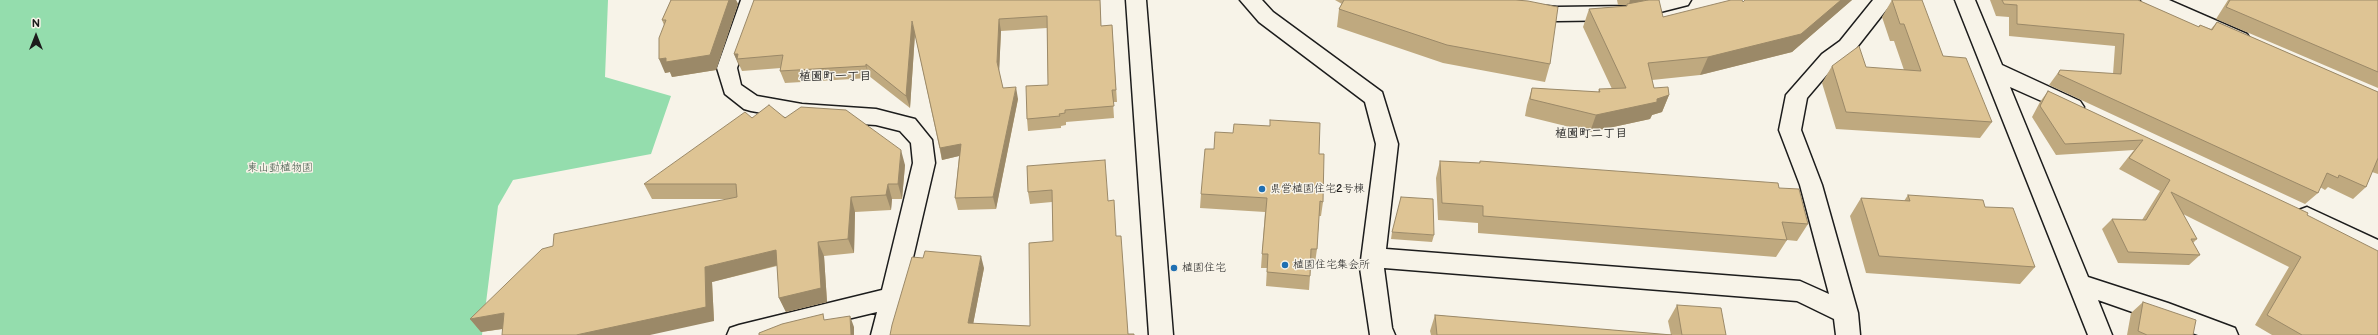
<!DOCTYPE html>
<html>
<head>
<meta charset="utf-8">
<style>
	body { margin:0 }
	#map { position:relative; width:2378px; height:335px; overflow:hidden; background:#f7f3e8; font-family:"Balsamiq Sans",sans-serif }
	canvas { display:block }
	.north { position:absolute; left:16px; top:16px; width:40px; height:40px; -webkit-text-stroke:3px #f7f3e8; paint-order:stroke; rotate:0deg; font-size:11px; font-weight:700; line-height:16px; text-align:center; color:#1c1c1c }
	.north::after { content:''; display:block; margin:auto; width:14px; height:18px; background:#1c1c1c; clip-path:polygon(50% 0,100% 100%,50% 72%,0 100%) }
</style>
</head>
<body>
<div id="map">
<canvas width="2378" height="335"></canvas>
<div class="north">N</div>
</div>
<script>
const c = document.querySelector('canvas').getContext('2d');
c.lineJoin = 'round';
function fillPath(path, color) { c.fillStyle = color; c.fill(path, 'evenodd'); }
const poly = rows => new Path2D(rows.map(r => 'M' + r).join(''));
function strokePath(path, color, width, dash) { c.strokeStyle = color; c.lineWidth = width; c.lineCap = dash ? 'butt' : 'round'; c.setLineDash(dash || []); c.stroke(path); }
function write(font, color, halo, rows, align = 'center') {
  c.font = font + ' "Balsamiq Sans","Klee One",sans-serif'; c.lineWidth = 3; c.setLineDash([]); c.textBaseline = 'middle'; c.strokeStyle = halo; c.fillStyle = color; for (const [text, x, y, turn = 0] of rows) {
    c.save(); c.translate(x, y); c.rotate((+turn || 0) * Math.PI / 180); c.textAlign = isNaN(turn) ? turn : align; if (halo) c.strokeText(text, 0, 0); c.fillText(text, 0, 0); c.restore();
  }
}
const green = poly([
	[0,0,608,0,605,77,671,96,651,154,513,180,498,206,482,335,0,335]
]);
const minor = poly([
	[741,0,761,0,737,68,741,85,757,96,802,104,876,109,907,117,915,119,932,140,935,163,895,335,871,335,877,312,781,335,727,335,730,328,739,325,882,290,913,163,911,143,900,131,876,125,802,120,751,111,744,109,725,94,717,68,741,0],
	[1126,0,1146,0,1173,335,1149,335,1126,0],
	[1240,0,1262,0,1273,12,1382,92,1398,144,1386,249,1800,281,1829,294,1800,185,1779,130,1786,95,1822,54,1840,41,1873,0,1894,0,1854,51,1836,64,1807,98,1801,130,1822,185,1858,313,1860,335,1836,335,1834,319,1797,301,1384,268,1392,328,1395,335,1370,335,1360,268,1376,144,1365,102,1259,22,1240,0],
	[1653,0,1691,0,1688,5,1629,20,1557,21,1528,18,1521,16,1518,11,1521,6,1528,4,1557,7,1629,6,1653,0],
	[1955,0,1975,0,2002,65,2080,101,2084,107,2080,113,2073,115,2010,87,2088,277,2168,303,2235,328,2238,335,2198,335,2098,300,2112,335,2088,335,1955,0],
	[2141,0,2169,0,2247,34,2250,39,2247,44,2240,46,2233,44,2144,5,2141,0],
	[2307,207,2378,240,2378,260,2299,222,2296,216,2299,210,2307,207]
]);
const wall = poly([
	[671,0,736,0,738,4,716,70,672,77,670,72,665,73,664,25,662,20],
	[1100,0,1101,26,1112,25,1117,102,1113,102,1114,118,1066,122,1066,125,1061,126,1061,128,1028,131,1027,119,1048,85,1047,28,1001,31,999,71,1003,88,1018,99,996,209,958,210,955,198,959,156,942,160,915,34,910,108,869,76,869,78,785,83,780,71,781,68,742,71,734,54],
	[1335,0,1521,0,1550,64,1545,82,1443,63,1337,27,1339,9,1342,4],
	[1617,0,1647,0,1663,17,1743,2,1745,0,1852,0,1792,52,1700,75,1652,80,1654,88,1669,95,1662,112,1652,115,1650,119,1590,132,1525,116,1527,105,1532,88,1598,92,1599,89,1612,89,1583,27,1589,9,1626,6,1627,5,1618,5],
	[1892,0,1943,56,1992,122,1980,138,1836,129,1822,83,1832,66,1904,70,1894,41,1890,41,1882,17],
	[1990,0,2138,0,2198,27,2200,25,2211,29,2217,22,2378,92,2378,174,2372,172,2366,187,2353,199,2328,187,2325,190,2320,187,2318,193,2305,204,2049,85,2060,70,2113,74,2115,46,2009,36,2009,17,1996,16],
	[2228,0,2378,0,2378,88,2216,19],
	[2048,91,2307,215,2378,335,2272,335,2255,325,2289,267,2183,214,2197,239,2193,243,2200,255,2189,265,2118,263,2102,229,2112,219,2142,220,2160,191,2119,169,2134,150,2056,155,2032,117,2040,102],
	[752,118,785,118,905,165,902,199,892,199,891,210,855,212,854,253,824,256,827,302,786,312,779,298,777,266,712,282,714,321,503,329,481,332,470,319,553,246,730,199,652,199,644,184],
	[1319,154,1323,202,1321,216,1319,216,1317,249,1315,263,1311,263,1310,276,1309,290,1266,286,1267,268,1261,268,1265,212,1200,208,1201,194],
	[1440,161,1479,163,1480,161,1779,188,1808,224,1797,241,1787,240,1776,257,1478,233,1478,223,1438,220,1436,178],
	[1027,166,1108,201,1116,236,1128,334,890,335,984,268,973,324,1030,326,1053,241,1052,202,1030,204,1028,192],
	[1908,195,1985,207,2035,267,2020,284,1866,273,1850,216,1861,198,1904,201],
	[1392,232,1434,235,1432,242,1391,239],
	[2143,302,2193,335,2127,335,2131,313],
	[1677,305,1726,335,1431,335,1430,331,1435,315,1671,335,1668,321]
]);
const shadedWall = poly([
	[727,0,736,0,738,4,716,70,672,77,670,72,665,73,659,59],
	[1630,0,1647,0,1629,4],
	[1841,0,1852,0,1792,52,1700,75,1708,57],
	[999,19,1001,31,999,74,997,62],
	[912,21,915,33,910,108,906,96],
	[734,54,738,54,737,59,740,66,739,66],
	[866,64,869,76,869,78,866,66],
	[1016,87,1018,99,996,209,993,197],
	[1669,95,1662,112,1652,115,1650,119,1590,132,1596,115],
	[961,144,963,155,942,160,940,148],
	[901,150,905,165,902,199,898,184],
	[888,184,892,199,891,210,886,195],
	[851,197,855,212,854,253,848,239],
	[818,242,824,256,827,302,786,312,779,298],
	[776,250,782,264,712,282,714,321,650,335,576,335,705,267],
	[981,256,984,268,971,335,968,323],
	[504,313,515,327,481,332,470,319],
	[850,316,854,327,854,335,851,335]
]);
const building = poly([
	[671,0,729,0,710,55,666,62,666,58,659,59,659,38,666,20,662,20,671,0],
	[754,0,1100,0,1101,26,1112,25,1116,90,1112,90,1114,106,1065,110,1065,113,1059,114,1060,116,1027,119,1026,86,1048,85,1047,16,999,19,997,62,1003,88,1016,87,993,197,955,198,961,144,940,148,912,21,906,96,866,64,866,66,780,71,783,55,737,59,738,54,734,54,754,0],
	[1344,0,1516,0,1528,1,1558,7,1550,64,1447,45,1339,9,1344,0],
	[1648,0,1659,0,1663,17,1731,0,1742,0,1743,2,1745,0,1841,0,1801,34,1708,57,1648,63,1654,88,1668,87,1669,95,1657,99,1657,102,1596,115,1530,99,1532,88,1600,92,1599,89,1626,88,1589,9,1627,6,1627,4,1648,0],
	[1892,0,1922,0,1943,56,1966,58,1992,122,1846,112,1832,66,1859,46,1866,67,1921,71,1904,24,1900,24,1892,0],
	[2002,0,2138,0,2199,27,2200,25,2212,30,2217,22,2378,92,2378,158,2366,187,2339,175,2338,178,2327,173,2318,193,2058,74,2060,70,2121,74,2124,34,2017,24,2017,5,2004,4,2002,0],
	[2230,0,2378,0,2378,72,2226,7,2230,0],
	[2048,91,2308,213,2307,215,2378,251,2378,335,2302,335,2267,315,2301,257,2171,192,2197,239,2191,239,2200,255,2128,252,2112,219,2146,220,2170,180,2129,158,2143,140,2065,144,2040,106,2048,91],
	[769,105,785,118,801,107,846,110,901,150,898,184,888,184,886,195,851,197,848,239,818,242,821,288,779,298,776,250,705,267,706,307,576,335,502,335,504,313,470,319,542,249,553,246,554,234,737,197,736,184,644,184,745,112,752,118,769,105],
	[1270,120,1320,123,1319,154,1324,154,1323,202,1320,201,1317,249,1311,249,1310,276,1267,272,1268,254,1262,254,1267,198,1201,194,1205,149,1214,149,1215,132,1233,133,1234,124,1270,126,1270,120],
	[1105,160,1108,201,1114,200,1116,236,1121,236,1128,334,1134,334,1134,335,890,335,892,325,912,257,923,258,925,251,981,256,968,323,1030,326,1029,243,1053,241,1052,190,1028,192,1027,166,1105,160],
	[1440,161,1480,163,1480,161,1778,183,1779,188,1799,189,1808,224,1782,222,1787,240,1483,216,1483,206,1442,203,1440,161],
	[1908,195,1983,200,1985,207,2013,208,2035,267,1879,256,1861,198,1910,201,1908,195],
	[1401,197,1433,199,1434,235,1392,232,1401,197],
	[2143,302,2196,320,2193,335,2147,335,2138,331,2143,302],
	[1677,305,1721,308,1726,335,1682,335,1677,305],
	[823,314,824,320,850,316,851,335,759,335,759,333,782,324,823,314],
	[1435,315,1672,335,1437,335,1435,315]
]);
const markers = [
	[1262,189,4,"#1f6fb2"],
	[1285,265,4,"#1f6fb2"],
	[1174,268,4,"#1f6fb2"]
];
const parkNames = [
	["東山動植物園",280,168]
];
const poiNames = [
	["県営植園住宅2号棟",1270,189],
	["植園住宅集会所",1293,265],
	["植園住宅",1182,268]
];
const neighbourhoodNames = [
	["植園町一丁目",835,77],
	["植園町二丁目",1591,134]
];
fillPath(green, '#94ddad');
strokePath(minor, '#1c1c1c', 3);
fillPath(minor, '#f7f3e8');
fillPath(wall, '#bfa97f');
fillPath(shadedWall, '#9b8968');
fillPath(building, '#dec494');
strokePath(building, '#9b8968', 1);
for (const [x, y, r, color] of markers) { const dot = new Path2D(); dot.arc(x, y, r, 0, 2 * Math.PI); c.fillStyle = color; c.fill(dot); strokePath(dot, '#f7f3e8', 1.5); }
write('11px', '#405648', '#f7f3e8', parkNames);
write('11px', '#1c1c1c', '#f7f3e8', poiNames, 'left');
write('bold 12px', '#1c1c1c', '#f7f3e8', neighbourhoodNames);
</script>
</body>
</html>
